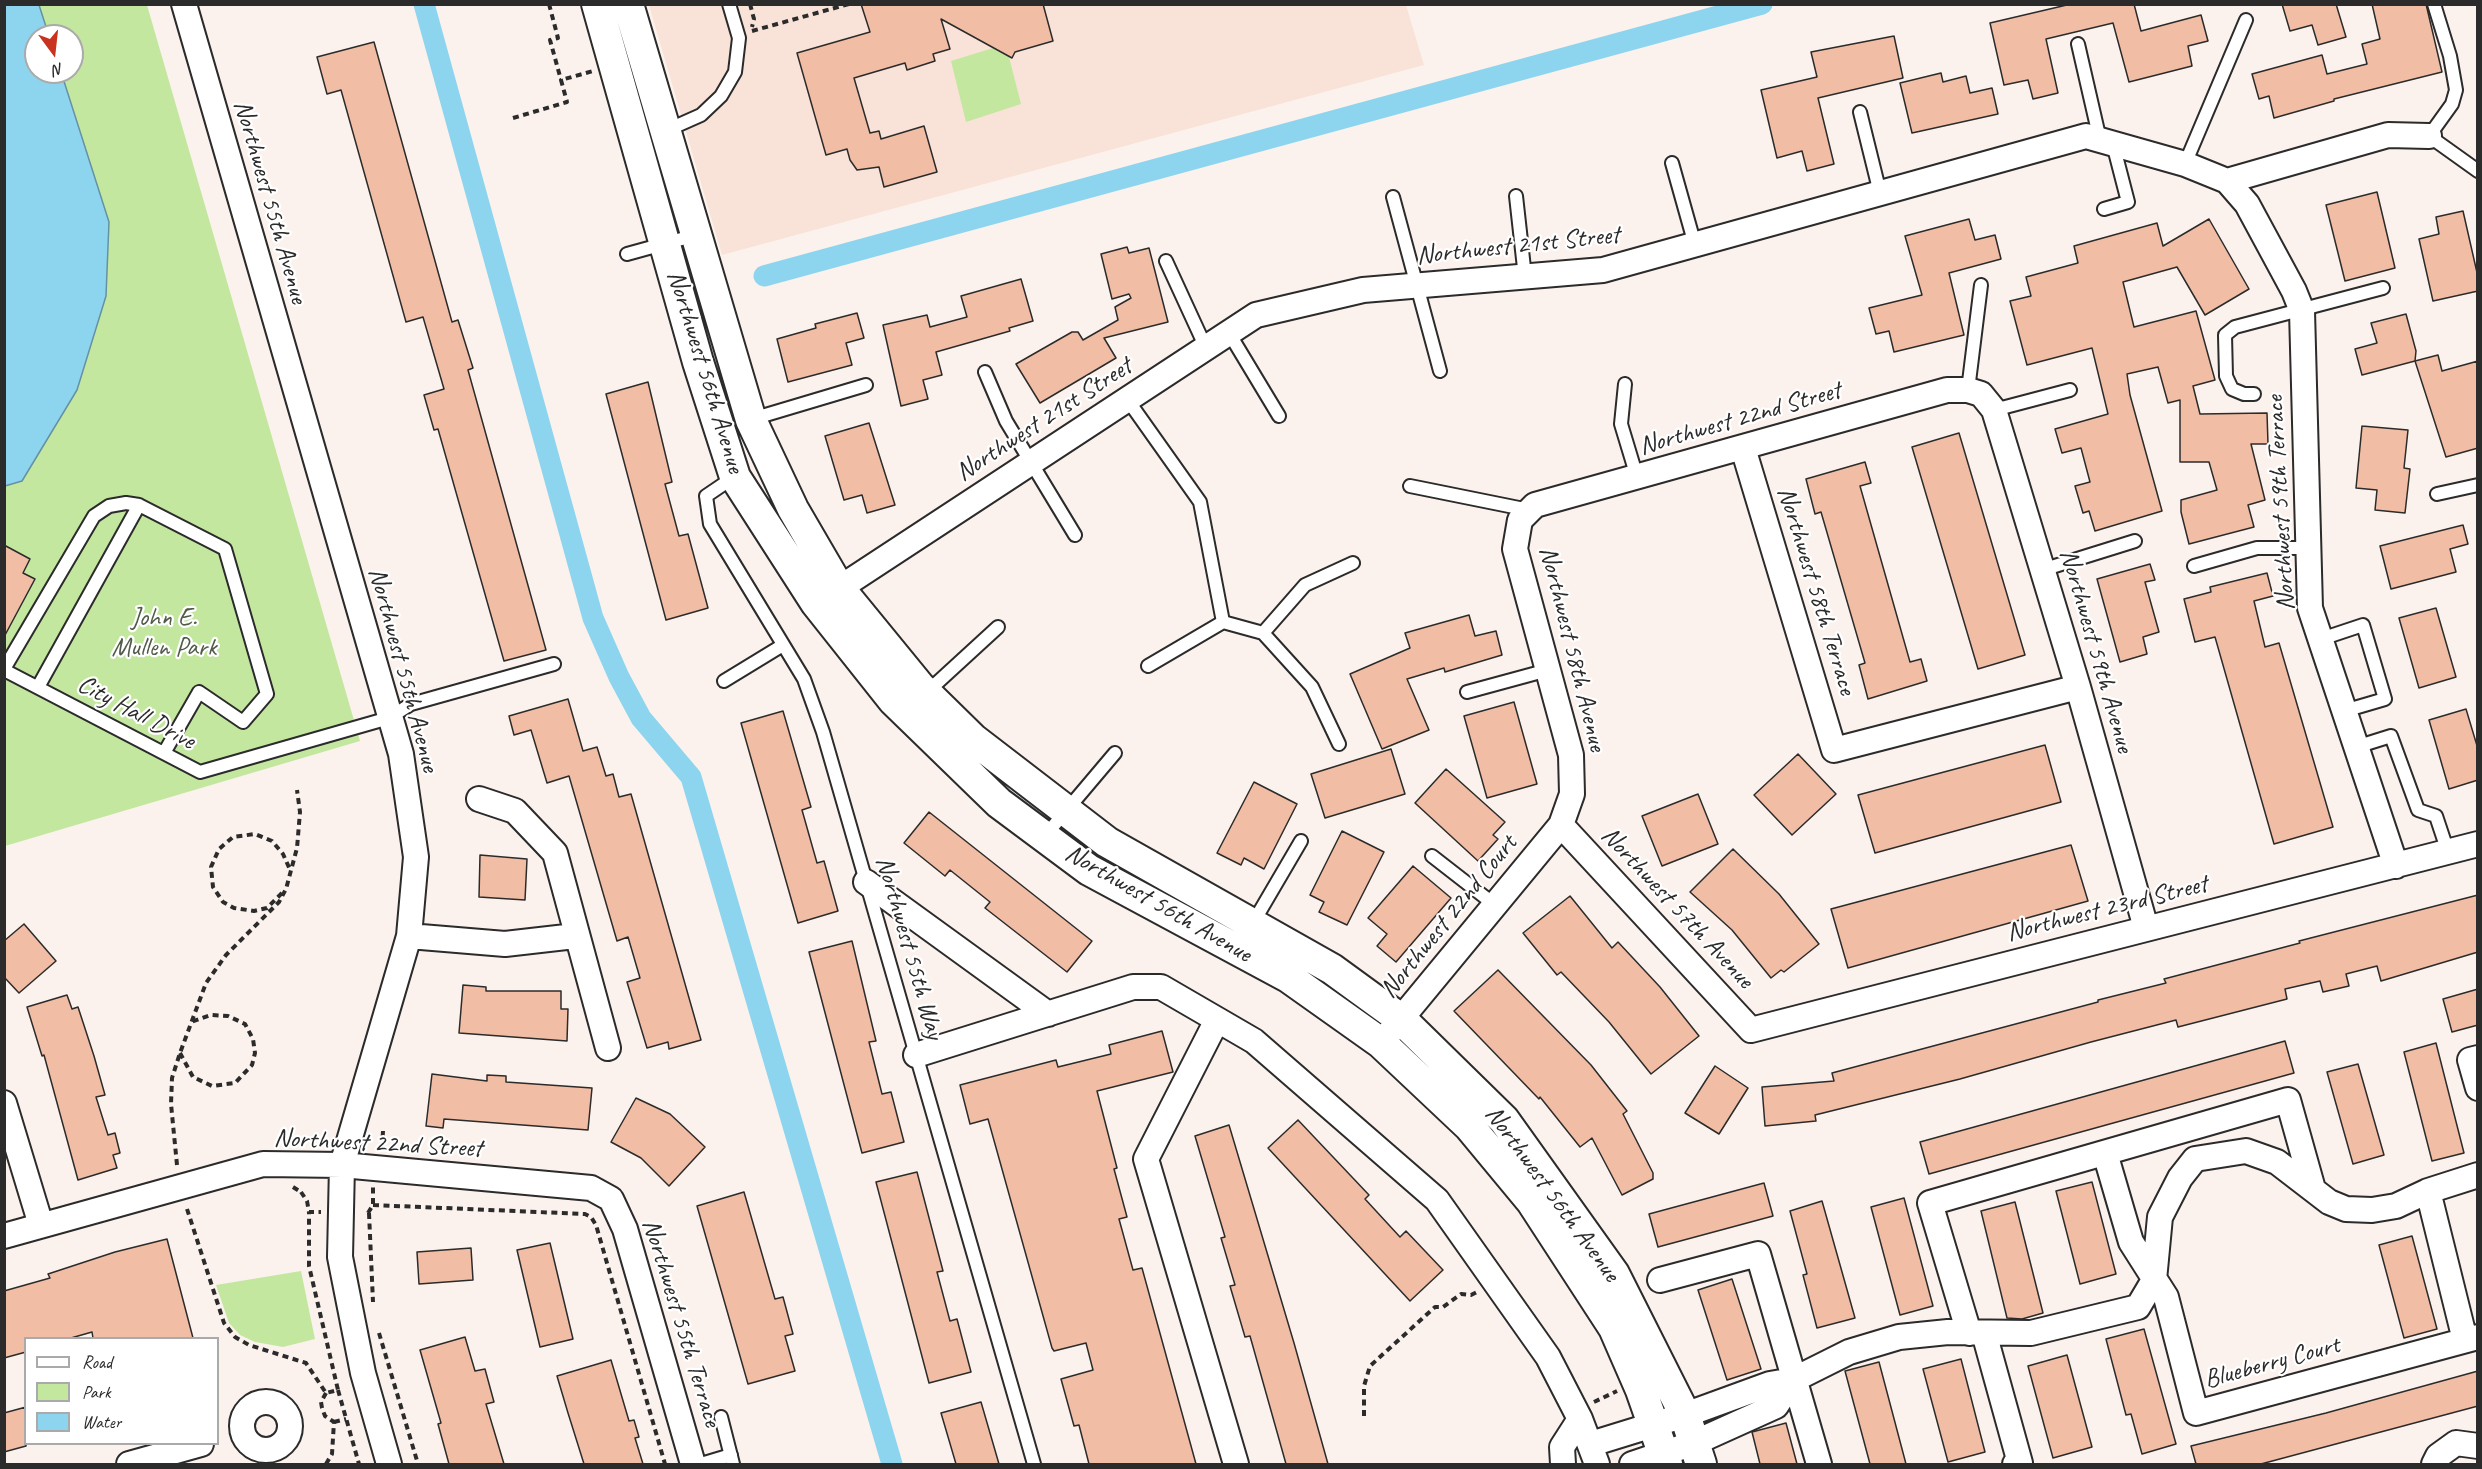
<!DOCTYPE html>
<html>
<head>
<meta charset="utf-8">
<style>
	body { margin:0 }
	#map { position:relative; width:2482px; height:1469px; overflow:hidden; background:#fcf2ed; font-family:Caveat,sans-serif }
	canvas { display:block }
	.frame { position:absolute; inset:0; border:6px solid #2b2b2b; pointer-events:none }
	.legend { position:absolute; left:24px; top:1337px; width:195px; height:108px; box-sizing:border-box; background:#fff; border:2px solid #aaa; margin:0; padding:8px 10px; list-style:none; font-size:18px; color:#2b2b2b }
	.legend li { display:flex; align-items:center; gap:12px; height:30px }
	.legend b { width:30px; border:2px solid #aaa }
	.north { position:absolute; left:24px; top:24px; width:60px; height:60px; box-sizing:border-box; background:#fff; border:2px solid #aaa; border-radius:50%; rotate:165deg; font-size:16px; font-weight:700; line-height:24px; text-align:center; color:#2b2b2b }
	.north::after { content:''; display:block; margin:auto; width:21px; height:27px; background:#c8321e; clip-path:polygon(50% 0,100% 100%,50% 72%,0 100%) }
</style>
</head>
<body>
<div id="map">
<canvas width="2482" height="1469"></canvas>
<div class="frame"></div>
<ul class="legend">
<li><b style="height:8px;background:#fff"></b>Road</li>
<li><b style="height:16px;background:#c4e7a0"></b>Park</li>
<li><b style="height:16px;background:#8dd5ef"></b>Water</li>
</ul>
<div class="north">N</div>
</div>
<script>
const c = document.querySelector('canvas').getContext('2d');
c.lineJoin = 'round';
function fillPath(path, color) { c.fillStyle = color; c.fill(path, 'evenodd'); }
const poly = rows => new Path2D(rows.map(r => 'M' + r).join(''));
function strokePath(path, color, width, dash) { c.strokeStyle = color; c.lineWidth = width; c.lineCap = dash ? 'butt' : 'round'; c.setLineDash(dash || []); c.stroke(path); }
function write(font, color, halo, rows, align = 'center') {
  c.font = font + ' Caveat,sans-serif'; c.lineWidth = 4.5; c.setLineDash([]); c.textBaseline = 'middle'; c.strokeStyle = halo; c.fillStyle = color; for (const [text, x, y, turn = 0] of rows) {
    c.save(); c.translate(x, y); c.rotate((+turn || 0) * Math.PI / 180); c.textAlign = isNaN(turn) ? turn : align; if (halo) c.strokeText(text, 0, 0); c.fillText(text, 0, 0); c.restore();
  }
}
const built = poly([
	[649,5,1406,5,1424,65,722,255]
]);
const green = poly([
	[5,5,147,5,360,741,5,846],
	[36,36,72,36,72,72,36,72],
	[993,48,1009,57,1021,104,966,122,951,61],
	[301,1271,315,1339,283,1347,255,1342,240,1335,229,1323,216,1285]
]);
const water = poly([
	[5,4,39,5,49,36,36,36,36,72,61,72,109,222,106,296,77,390,22,481,5,486,5,4]
]);
const canal = poly([
	[424,4,593,618,619,677,641,718,691,777,892,1464],
	[764,276,1762,4]
]);
const building = poly([
	[861,4,1043,4,1053,41,1015,52,1012,58,941,19,950,49,933,54,935,61,907,70,905,63,854,78,870,133,879,131,881,139,924,126,937,172,884,187,879,167,857,170,850,160,847,149,826,155,797,53,870,32,861,4],
	[2071,4,2134,4,2141,31,2201,15,2208,41,2188,46,2192,66,2129,82,2113,23,2046,39,2058,93,2033,99,2028,80,2004,85,1990,23,2071,4],
	[2282,4,2336,4,2346,37,2318,45,2312,25,2290,31,2282,4],
	[2372,4,2426,4,2442,72,2334,99,2334,101,2274,118,2269,96,2259,99,2252,74,2322,55,2327,74,2367,64,2362,44,2380,39,2372,4],
	[1894,36,1903,78,1818,98,1834,164,1807,171,1802,151,1777,158,1761,90,1817,77,1811,52,1894,36],
	[374,42,452,322,458,320,473,368,468,370,546,650,504,661,438,429,434,430,424,395,444,389,423,317,406,322,341,90,327,94,317,57,374,42],
	[1941,73,1943,82,1966,76,1970,93,1992,88,1998,114,1912,133,1900,83,1941,73],
	[2377,192,2395,268,2345,281,2326,205,2377,192],
	[2463,211,2478,277,2478,291,2433,301,2419,239,2439,234,2436,217,2463,211],
	[1969,219,1975,240,1995,235,2001,259,1949,273,1964,335,1894,352,1889,331,1876,334,1869,308,1922,295,1905,236,1969,219],
	[2209,219,2249,289,2205,315,2177,267,2123,282,2134,327,2196,311,2215,380,2193,386,2200,414,2267,413,2268,444,2251,444,2265,500,2248,505,2254,527,2189,544,2181,512,2181,500,2217,490,2209,462,2180,462,2180,400,2168,403,2158,367,2127,374,2130,395,2162,511,2095,531,2089,511,2083,513,2075,486,2090,482,2081,448,2062,453,2055,429,2108,414,2092,348,2027,365,2010,301,2031,296,2026,277,2078,263,2074,246,2157,223,2163,246,2209,219],
	[1127,247,1129,253,1149,248,1168,322,1104,338,1116,358,1040,403,1016,364,1072,332,1078,332,1083,340,1118,320,1115,307,1131,298,1129,294,1112,299,1101,254,1127,247],
	[1021,279,1033,321,1009,328,1010,331,936,352,942,375,923,380,928,399,901,406,883,325,927,315,930,327,967,317,961,296,1021,279],
	[857,313,864,338,846,343,852,365,788,382,777,339,816,328,815,324,857,313],
	[2406,314,2416,351,2415,361,2362,375,2355,349,2377,343,2371,323,2406,314],
	[2438,355,2442,371,2478,361,2478,448,2446,457,2415,361,2438,355],
	[648,382,672,482,665,484,679,536,688,534,708,608,666,620,606,394,648,382],
	[869,423,895,505,867,513,862,495,844,500,825,436,869,423],
	[2362,426,2408,430,2404,468,2410,469,2405,513,2375,510,2377,490,2356,488,2362,426],
	[1959,433,2025,655,1978,669,1912,447,1959,433],
	[1865,462,1871,483,1860,486,1910,662,1921,659,1927,681,1868,699,1859,665,1865,663,1821,512,1815,514,1806,479,1865,462],
	[2463,525,2468,544,2450,549,2456,572,2391,589,2380,546,2463,525],
	[4,545,30,559,23,573,35,579,4,637,4,545],
	[2150,564,2155,580,2145,582,2159,632,2143,637,2147,654,2120,662,2097,579,2150,564],
	[2267,573,2273,596,2254,601,2265,647,2279,643,2333,827,2274,844,2215,637,2195,642,2184,599,2211,592,2210,587,2267,573],
	[2436,608,2456,677,2419,688,2399,618,2436,608],
	[1469,615,1475,636,1496,631,1502,655,1445,672,1444,668,1407,679,1429,730,1382,749,1350,674,1410,648,1405,633,1469,615],
	[568,699,583,751,597,747,606,776,613,774,619,797,631,794,701,1040,669,1049,668,1042,647,1048,627,982,640,978,628,937,617,941,569,776,547,783,531,730,514,735,509,716,568,699],
	[1514,702,1537,784,1487,798,1464,716,1514,702],
	[2466,709,2478,749,2478,780,2449,789,2429,720,2466,709],
	[783,711,811,807,802,810,817,863,824,861,838,911,798,923,741,723,783,711],
	[2045,745,2061,802,1875,853,1858,795,2045,745],
	[1391,749,1405,794,1325,818,1311,774,1391,749],
	[1798,754,1836,794,1792,835,1754,795,1798,754],
	[1446,769,1505,822,1493,835,1498,839,1478,861,1415,803,1446,769],
	[1254,782,1297,804,1264,869,1244,858,1241,865,1217,853,1254,782],
	[1698,794,1718,844,1662,866,1642,816,1698,794],
	[929,812,1092,941,1067,972,985,908,990,902,950,870,945,876,904,843,929,812],
	[1342,831,1384,852,1347,925,1319,912,1324,902,1310,895,1342,831],
	[2071,845,2088,901,1848,968,1831,909,2071,845],
	[1733,849,1779,894,1819,944,1784,972,1781,970,1771,978,1732,930,1690,892,1733,849],
	[480,855,527,859,525,900,479,897,480,855],
	[1413,866,1451,898,1396,962,1377,946,1387,934,1368,918,1413,866],
	[2478,895,2478,952,2381,981,2377,966,2346,974,2349,986,2323,992,2320,981,2285,989,2287,999,2178,1027,2176,1020,2091,1042,1960,1079,1815,1115,1816,1121,1765,1126,1762,1087,1834,1081,1832,1073,2098,1002,2098,1000,2166,983,2164,979,2300,943,2299,941,2478,895],
	[1570,896,1612,948,1618,942,1660,987,1699,1036,1651,1074,1609,1022,1561,972,1557,975,1523,933,1570,896],
	[24,924,56,961,19,993,4,977,4,941,24,924],
	[852,941,876,1041,869,1042,882,1094,891,1092,904,1142,862,1153,809,952,852,941],
	[1498,970,1591,1065,1627,1111,1623,1114,1653,1173,1653,1179,1622,1195,1592,1138,1580,1147,1540,1097,1539,1099,1454,1011,1498,970],
	[463,985,486,987,486,991,561,991,561,1009,568,1009,567,1041,459,1033,463,985],
	[2478,989,2478,1025,2452,1032,2443,999,2478,989],
	[67,995,72,1009,78,1007,94,1056,105,1095,96,1097,108,1135,115,1133,120,1153,113,1155,117,1168,78,1180,44,1055,42,1056,27,1007,67,995],
	[1162,1031,1173,1072,1097,1091,1117,1168,1114,1169,1127,1217,1119,1219,1133,1270,1142,1268,1196,1464,1089,1464,1079,1425,1074,1426,1061,1379,1093,1370,1086,1343,1054,1351,1052,1348,988,1119,970,1124,960,1085,1056,1060,1058,1067,1111,1054,1109,1045,1162,1031],
	[2285,1041,2294,1073,1929,1174,1920,1142,2285,1041],
	[2436,1043,2464,1153,2432,1161,2404,1052,2436,1043],
	[2358,1064,2384,1155,2353,1164,2327,1072,2358,1064],
	[1715,1066,1748,1088,1719,1134,1685,1113,1715,1066],
	[432,1074,487,1081,487,1075,506,1076,506,1082,592,1088,588,1130,444,1119,443,1128,426,1126,432,1074],
	[636,1098,670,1114,705,1147,669,1186,641,1158,611,1142,636,1098],
	[1298,1120,1369,1195,1365,1199,1400,1237,1406,1231,1443,1270,1410,1301,1268,1148,1298,1120],
	[1229,1125,1294,1343,1328,1464,1286,1464,1250,1336,1245,1337,1230,1286,1235,1285,1221,1238,1225,1237,1195,1136,1229,1125],
	[917,1172,943,1271,937,1272,950,1321,957,1319,971,1372,929,1383,876,1182,917,1172],
	[2092,1182,2116,1274,2080,1284,2056,1191,2092,1182],
	[1764,1183,1773,1216,1658,1247,1649,1214,1764,1183],
	[744,1192,775,1299,783,1297,793,1334,785,1336,795,1371,748,1384,697,1206,744,1192],
	[1904,1198,1933,1306,1900,1315,1871,1207,1904,1198],
	[1822,1201,1855,1318,1817,1328,1803,1275,1807,1274,1790,1211,1822,1201],
	[2015,1202,2043,1313,2022,1319,2007,1318,1981,1211,2015,1202],
	[2412,1236,2437,1329,2404,1338,2379,1245,2412,1236],
	[167,1239,193,1338,93,1338,92,1332,71,1338,26,1338,26,1352,4,1358,4,1291,50,1278,48,1274,115,1252,167,1239],
	[550,1243,573,1339,540,1347,517,1250,550,1243],
	[471,1248,473,1280,419,1284,417,1252,471,1248],
	[1732,1279,1761,1369,1727,1380,1698,1290,1732,1279],
	[2144,1329,2176,1444,2142,1454,2131,1414,2126,1415,2106,1339,2144,1329],
	[465,1337,475,1371,485,1369,494,1402,486,1404,504,1464,449,1464,438,1424,441,1423,420,1350,465,1337],
	[2067,1355,2092,1447,2053,1458,2028,1366,2067,1355],
	[1961,1359,1985,1452,1948,1462,1923,1369,1961,1359],
	[611,1360,629,1421,634,1420,639,1437,635,1438,643,1464,584,1464,568,1413,557,1376,611,1360],
	[1879,1362,1906,1464,1870,1464,1845,1371,1879,1362],
	[2478,1371,2478,1406,2261,1464,2196,1464,2191,1446,2326,1413,2478,1371],
	[981,1402,999,1464,956,1464,941,1413,981,1402],
	[26,1407,26,1446,4,1452,4,1413,26,1407],
	[1786,1423,1797,1464,1760,1464,1752,1432,1786,1423]
]);
const path = poly([
	[549,4,558,38,550,40,561,80],
	[750,4,754,19,752,27],
	[752,31,849,4],
	[513,118,567,102,561,80,593,71],
	[282,893,267,908,254,911,234,908,223,902,213,887,211,867,219,849,233,837,255,834,272,841,283,854,291,872],
	[180,1053,193,1077,212,1086,235,1083,252,1065,255,1053,253,1039,245,1024,228,1016,211,1015,191,1022],
	[382,1147,383,1131],
	[177,1165,171,1104,172,1078,180,1053,206,983,226,955,279,902,286,889,297,848,300,812,297,790],
	[293,1187,301,1192],
	[301,1192,307,1201,309,1212,321,1212],
	[373,1205,585,1214,591,1217,596,1225,665,1464],
	[187,1209,224,1323,235,1337,249,1345,306,1363,326,1393,338,1390,309,1266,309,1212],
	[368,1213,373,1205,373,1187],
	[369,1213,373,1302],
	[379,1333,418,1464],
	[338,1390,359,1464],
	[326,1393,321,1402,322,1408,325,1416,334,1422,332,1454,326,1464],
	[1594,1402,1617,1391],
	[1364,1416,1364,1386,1370,1366,1435,1307,1443,1307,1461,1294,1471,1295,1477,1292],
	[334,1422,346,1419]
]);
const service = poly([
	[2434,4,2450,56,2456,90,2452,104,2429,136,2478,171],
	[2078,44,2100,140],
	[1860,112,1880,193],
	[665,131,701,115,721,96,735,72,739,38,729,4],
	[1672,163,1695,245],
	[2185,164,2246,20],
	[1516,196,1525,277],
	[1393,197,1440,371],
	[2104,209,2128,202,2113,144],
	[627,254,696,235],
	[1166,261,1206,348],
	[1229,333,1279,416],
	[985,372,1006,421,1075,535],
	[1625,384,1621,424,1637,477],
	[1968,390,1981,285],
	[2254,394,2244,394,2232,389,2226,376,2225,335,2235,327,2383,288],
	[1127,399,1200,502,1223,622],
	[1994,410,2070,390],
	[752,419,866,385],
	[734,477,706,496,710,524,804,679,823,732,1034,1464],
	[1410,486,1529,510],
	[2437,494,2478,485],
	[2194,566,2257,548,2309,548],
	[2042,570,2135,541],
	[1263,633,1312,687,1339,744],
	[2321,639,2363,625,2385,699,2344,711],
	[1148,666,1223,622,1263,633,1305,585,1353,563],
	[4,669,94,516,109,506,126,503,139,505],
	[4,670,200,772,389,718,411,704,554,664],
	[724,681,783,645],
	[38,687,139,505,225,549,267,694,243,722,199,692,164,753],
	[1467,692,1548,670],
	[926,693,998,627],
	[2356,747,2391,736,2418,810,2436,816,2448,852],
	[1044,837,1115,753],
	[1432,856,1495,905],
	[1253,923,1301,841],
	[721,1417,733,1464],
	[701,1464,731,1455]
]);
const minor = poly([
	[184,4,401,754,416,857,409,936,342,1165,340,1257,363,1373,389,1464],
	[2227,181,2247,204,2294,291,2302,311,2310,608,2396,866],
	[1743,448,1834,750,2078,687],
	[826,597,1256,315,1363,290,1603,270,2086,136,2185,164,2227,181,2388,135,2429,136],
	[479,799,515,811,555,853,608,1048],
	[1561,825,1751,1030,2478,844],
	[866,882,1048,1014],
	[409,936,505,944,575,936],
	[1217,1020,1146,1159,1236,1464],
	[1381,1043,1561,825,1572,794,1571,755,1515,549,1520,520,1535,505,1947,390,1968,390,1981,394,1994,410,2078,687,2146,928],
	[916,1055,1133,987,1161,987,1254,1041,1437,1200,1548,1357,1580,1419,1597,1464],
	[2478,1058,2470,1060,2478,1088],
	[4,1103,41,1225],
	[2105,1153,2131,1242,2166,1297,2196,1413,2478,1337],
	[2428,1191,2465,1340],
	[4,1236,263,1164,342,1165,591,1188,611,1199,625,1229,693,1464],
	[1660,1280,1758,1254,1819,1464],
	[1969,1333,1930,1203,2288,1100,2313,1189],
	[1984,1333,2020,1463,2015,1464],
	'242 1426a24 24 0 1 1 48 0a24 24 0 1 1-48 0Z',
	[1591,1444,1685,1415,1770,1384,1793,1380,1849,1352,1899,1337,1948,1332,2031,1333,2138,1307,2154,1280,2160,1217,2180,1178,2195,1159,2246,1151,2277,1162,2329,1202,2346,1209,2372,1210,2396,1206,2428,1191,2478,1175],
	[129,1464,201,1444],
	[1563,1464,1562,1447,1580,1419],
	[1632,1464,1694,1443,1776,1406,1793,1380],
	[2434,1464,2438,1456,2456,1443,2478,1446]
]);
const tertiary = poly([
	[597,4,698,362,735,477,816,603,893,700,999,803,1089,870,1288,977,1381,1043,1469,1126,1532,1202,1614,1328,1641,1390,1667,1464],
	[628,4,751,420,793,509,839,588,920,687,973,739,1107,842,1332,969,1402,1020,1504,1120,1614,1274,1685,1415,1701,1464]
]);
const streetNames = [
	["Northwest 55th Avenue",270,202,74],
	["Northwest 21st Street",1518,246,-6],
	["Northwest 56th Avenue",705,372,73],
	["Northwest 22nd Street",1740,419,-16],
	["Northwest 21st Street",1044,420,-33],
	["Northwest 59th Terrace",2281,503,-93],
	["Northwest 58th Terrace",1816,591,73],
	["Northwest 58th Avenue",1572,649,76],
	["Northwest 59th Avenue",2096,651,74],
	["Northwest 55th Avenue",403,670,75],
	["City Hall Drive",136,713,28],
	["Northwest 56th Avenue",1158,904,30],
	["Northwest 57th Avenue",1677,908,47],
	["Northwest 23rd Street",2107,909,-14],
	["Northwest 22nd Court",1449,917,-51],
	["Northwest 55th Way",909,948,74],
	["Northwest 22nd Street",378,1144,3],
	["Northwest 56th Avenue",1552,1194,54],
	["Northwest 55th Terrace",681,1323,73],
	["Blueberry Court",2272,1363,-15]
];
const parkNames = [
	["John E.",164,618],
	["Mullen Park",164,648]
];
fillPath(built, '#f9e2d7');
fillPath(green, '#c4e7a0');
fillPath(water, '#8dd5ef');
strokePath(water, '#6691a1', 1.5);
strokePath(canal, '#8dd5ef', 21);
fillPath(building, '#f1bda4');
strokePath(building, '#2b2b2b', 1.5);
strokePath(service, '#2b2b2b', 16);
strokePath(minor, '#2b2b2b', 28);
strokePath(tertiary, '#2b2b2b', 34);
strokePath(path, '#2b2b2b', 4, [6, 4.5]);
strokePath(service, '#fff', 12);
strokePath(minor, '#fff', 24);
strokePath(tertiary, '#fff', 30);
write('26px', '#2b2b2b', '#fff', streetNames);
write('26px', '#515a48', '#fff', parkNames);
</script>
</body>
</html>
